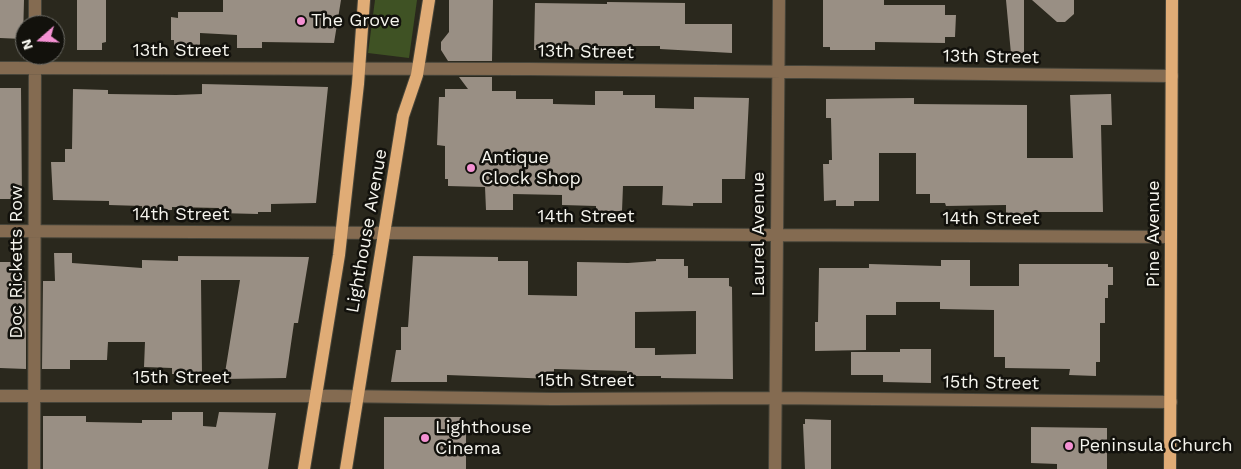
<!DOCTYPE html>
<html>
<head>
<meta charset="utf-8">
<style>
	body { margin:0 }
	#map { position:relative; width:1241px; height:469px; overflow:hidden; background:#2a281d; font-family:"Work Sans",sans-serif }
	canvas { display:block }
	.north { position:absolute; left:15px; top:15px; width:50px; height:50px; box-sizing:border-box; background:#12110c; border:1px solid #6d6c66; border-radius:50%; rotate:251deg; font-size:14px; font-weight:700; line-height:20px; text-align:center; color:#f6f5ee }
	.north::after { content:''; display:block; margin:auto; width:18px; height:22px; background:#f491d3; clip-path:polygon(50% 0,100% 100%,50% 72%,0 100%) }
</style>
</head>
<body>
<div id="map">
<canvas width="1241" height="469"></canvas>
<div class="north">N</div>
</div>
<script>
const c = document.querySelector('canvas').getContext('2d');
c.lineJoin = 'round';
function fillPath(path, color) { c.fillStyle = color; c.fill(path, 'evenodd'); }
const poly = rows => new Path2D(rows.map(r => 'M' + r).join(''));
function strokePath(path, color, width, dash) { c.strokeStyle = color; c.lineWidth = width; c.lineCap = dash ? 'butt' : 'round'; c.setLineDash(dash || []); c.stroke(path); }
function write(font, color, halo, rows, align = 'center') {
  c.font = font + ' "Work Sans",sans-serif'; c.lineWidth = 5; c.setLineDash([]); c.textBaseline = 'middle'; c.strokeStyle = halo; c.fillStyle = color; for (const [text, x, y, turn = 0] of rows) {
    c.save(); c.translate(x, y); c.rotate((+turn || 0) * Math.PI / 180); c.textAlign = isNaN(turn) ? turn : align; if (halo) c.strokeText(text, 0, 0); c.fillText(text, 0, 0); c.restore();
  }
}
const green = poly([
	[375,0,417,0,409,58,368,53]
]);
const building = poly([
	[0,0,24,0,23,39,0,38],
	[77,0,106,0,106,42,102,43,102,50,77,50],
	[223,0,341,0,334,43,262,42,262,48,237,48,237,35,200,33,200,50,174,50,174,40,171,40,171,17,178,18,178,12,223,12],
	[449,0,493,0,492,61,448,61,441,50,441,42,449,32],
	[823,0,884,0,884,5,945,5,945,15,956,15,955,37,945,37,945,43,875,42,875,50,830,50,830,47,823,47],
	[1006,0,1024,0,1024,53,1011,54],
	[1032,0,1074,0,1074,14,1065,22,1057,22],
	[607,2,685,3,685,24,732,24,732,53,660,49,660,46,591,46,591,49,534,50,535,3,607,4],
	[459,77,492,77,492,91,516,91,516,99,553,99,553,104,595,105,595,91,623,91,623,95,655,95,655,108,694,109,694,97,749,98,745,179,722,179,722,203,693,203,693,206,662,205,663,186,623,186,622,211,596,211,596,206,562,205,562,195,513,194,513,210,486,210,485,187,448,186,448,179,445,179,445,146,437,145,439,97,445,97,445,89,468,89],
	[202,84,328,87,316,203,271,204,271,212,258,212,258,214,218,213,219,208,172,207,172,210,142,210,142,206,109,205,109,201,53,200,51,162,65,162,65,149,72,149,73,89,108,90,108,94,176,95,202,94],
	[0,88,21,88,22,199,0,199],
	[1111,94,1112,125,1101,125,1103,212,1024,212,1024,219,1006,219,1006,205,946,206,945,203,930,203,930,194,916,194,916,153,879,153,879,201,854,201,854,206,836,206,836,200,824,201,823,164,829,164,829,160,832,160,831,118,826,118,826,99,914,98,914,104,1027,105,1027,158,1073,158,1070,95],
	[54,253,72,253,72,263,142,268,142,260,178,261,178,256,309,257,298,323,294,323,286,378,224,379,240,280,201,280,202,374,172,374,172,368,144,367,145,342,108,342,107,360,70,360,70,369,42,369,43,281,55,281],
	[413,256,498,257,498,261,528,261,528,295,577,296,577,262,628,263,656,261,656,259,684,259,684,266,688,266,688,278,729,278,729,286,732,287,733,379,661,378,661,376,627,376,627,371,554,369,554,379,447,375,447,382,391,382,396,350,401,350,401,327,408,327],
	[696,311,696,354,655,355,655,348,635,348,635,312],
	[941,260,970,260,970,286,1019,286,1019,264,1108,264,1108,267,1113,267,1113,285,1108,285,1108,298,1105,298,1105,323,1100,323,1100,362,1096,362,1096,376,1069,375,1070,369,1005,368,1005,357,994,357,994,310,940,309,940,302,896,302,896,315,866,315,866,350,815,351,815,322,818,322,819,268,869,268,869,264,941,266],
	[0,262,20,262,19,281,26,281,26,369,0,368],
	[900,349,931,349,931,383,883,382,883,375,851,375,851,352,900,352],
	[172,412,203,412,203,426,216,427,219,412,276,413,268,469,43,469,43,416,86,416,86,422,142,423,142,420,172,420],
	[384,417,461,417,461,422,466,422,466,469,384,469],
	[805,419,831,420,831,469,805,469,803,424,805,424],
	[1031,427,1107,428,1107,469,1057,469,1057,464,1031,463]
]);
const minor = poly([
	[35,25,35,0],
	[0,68,530,69,1172,76],
	[0,231,1171,237],
	[0,396,337,396,552,399,776,398,1171,402],
	[34,469,35,55],
	[775,469,779,0]
]);
const major = poly([
	[304,469,339,255,358,84,364,0],
	[346,469,403,116,417,75,429,0],
	[1170,469,1172,0]
]);
const markers = [
	[301,21,5,"#f491d3"],
	[471,168,5,"#f491d3"],
	[425,438,5,"#f491d3"],
	[1069,446,5,"#f491d3"]
];
const poiNames = [
	["The Grove",311,21],
	["Antique",481,158],
	["Clock Shop",481,179],
	["Lighthouse",435,428],
	["Cinema",435,449],
	["Peninsula Church",1079,446]
];
const streetNames = [
	["13th Street",181,51],
	["13th Street",586,52,1],
	["13th Street",991,57,1],
	["14th Street",181,215],
	["14th Street",586,217],
	["14th Street",991,219],
	["Lighthouse Avenue",367,231,-80],
	["Laurel Avenue",759,234,-90],
	["Pine Avenue",1154,234,-90],
	["Doc Ricketts Row",17,262,-90],
	["15th Street",181,378],
	["15th Street",586,381],
	["15th Street",991,383,1]
];
fillPath(green, '#3f5224');
fillPath(building, '#998f84');
strokePath(minor, '#47453a', 14);
strokePath(major, '#47453a', 14);
strokePath(minor, '#846b51', 12);
strokePath(major, '#e0ac76', 12);
for (const [x, y, r, color] of markers) { const dot = new Path2D(); dot.arc(x, y, r, 0, 2 * Math.PI); c.fillStyle = color; c.fill(dot); strokePath(dot, '#12110c', 2); }
write('18px', '#f6f5ee', '#12110c', poiNames, 'left');
write('18px', '#f6f5ee', '#12110c', streetNames);
</script>
</body>
</html>
